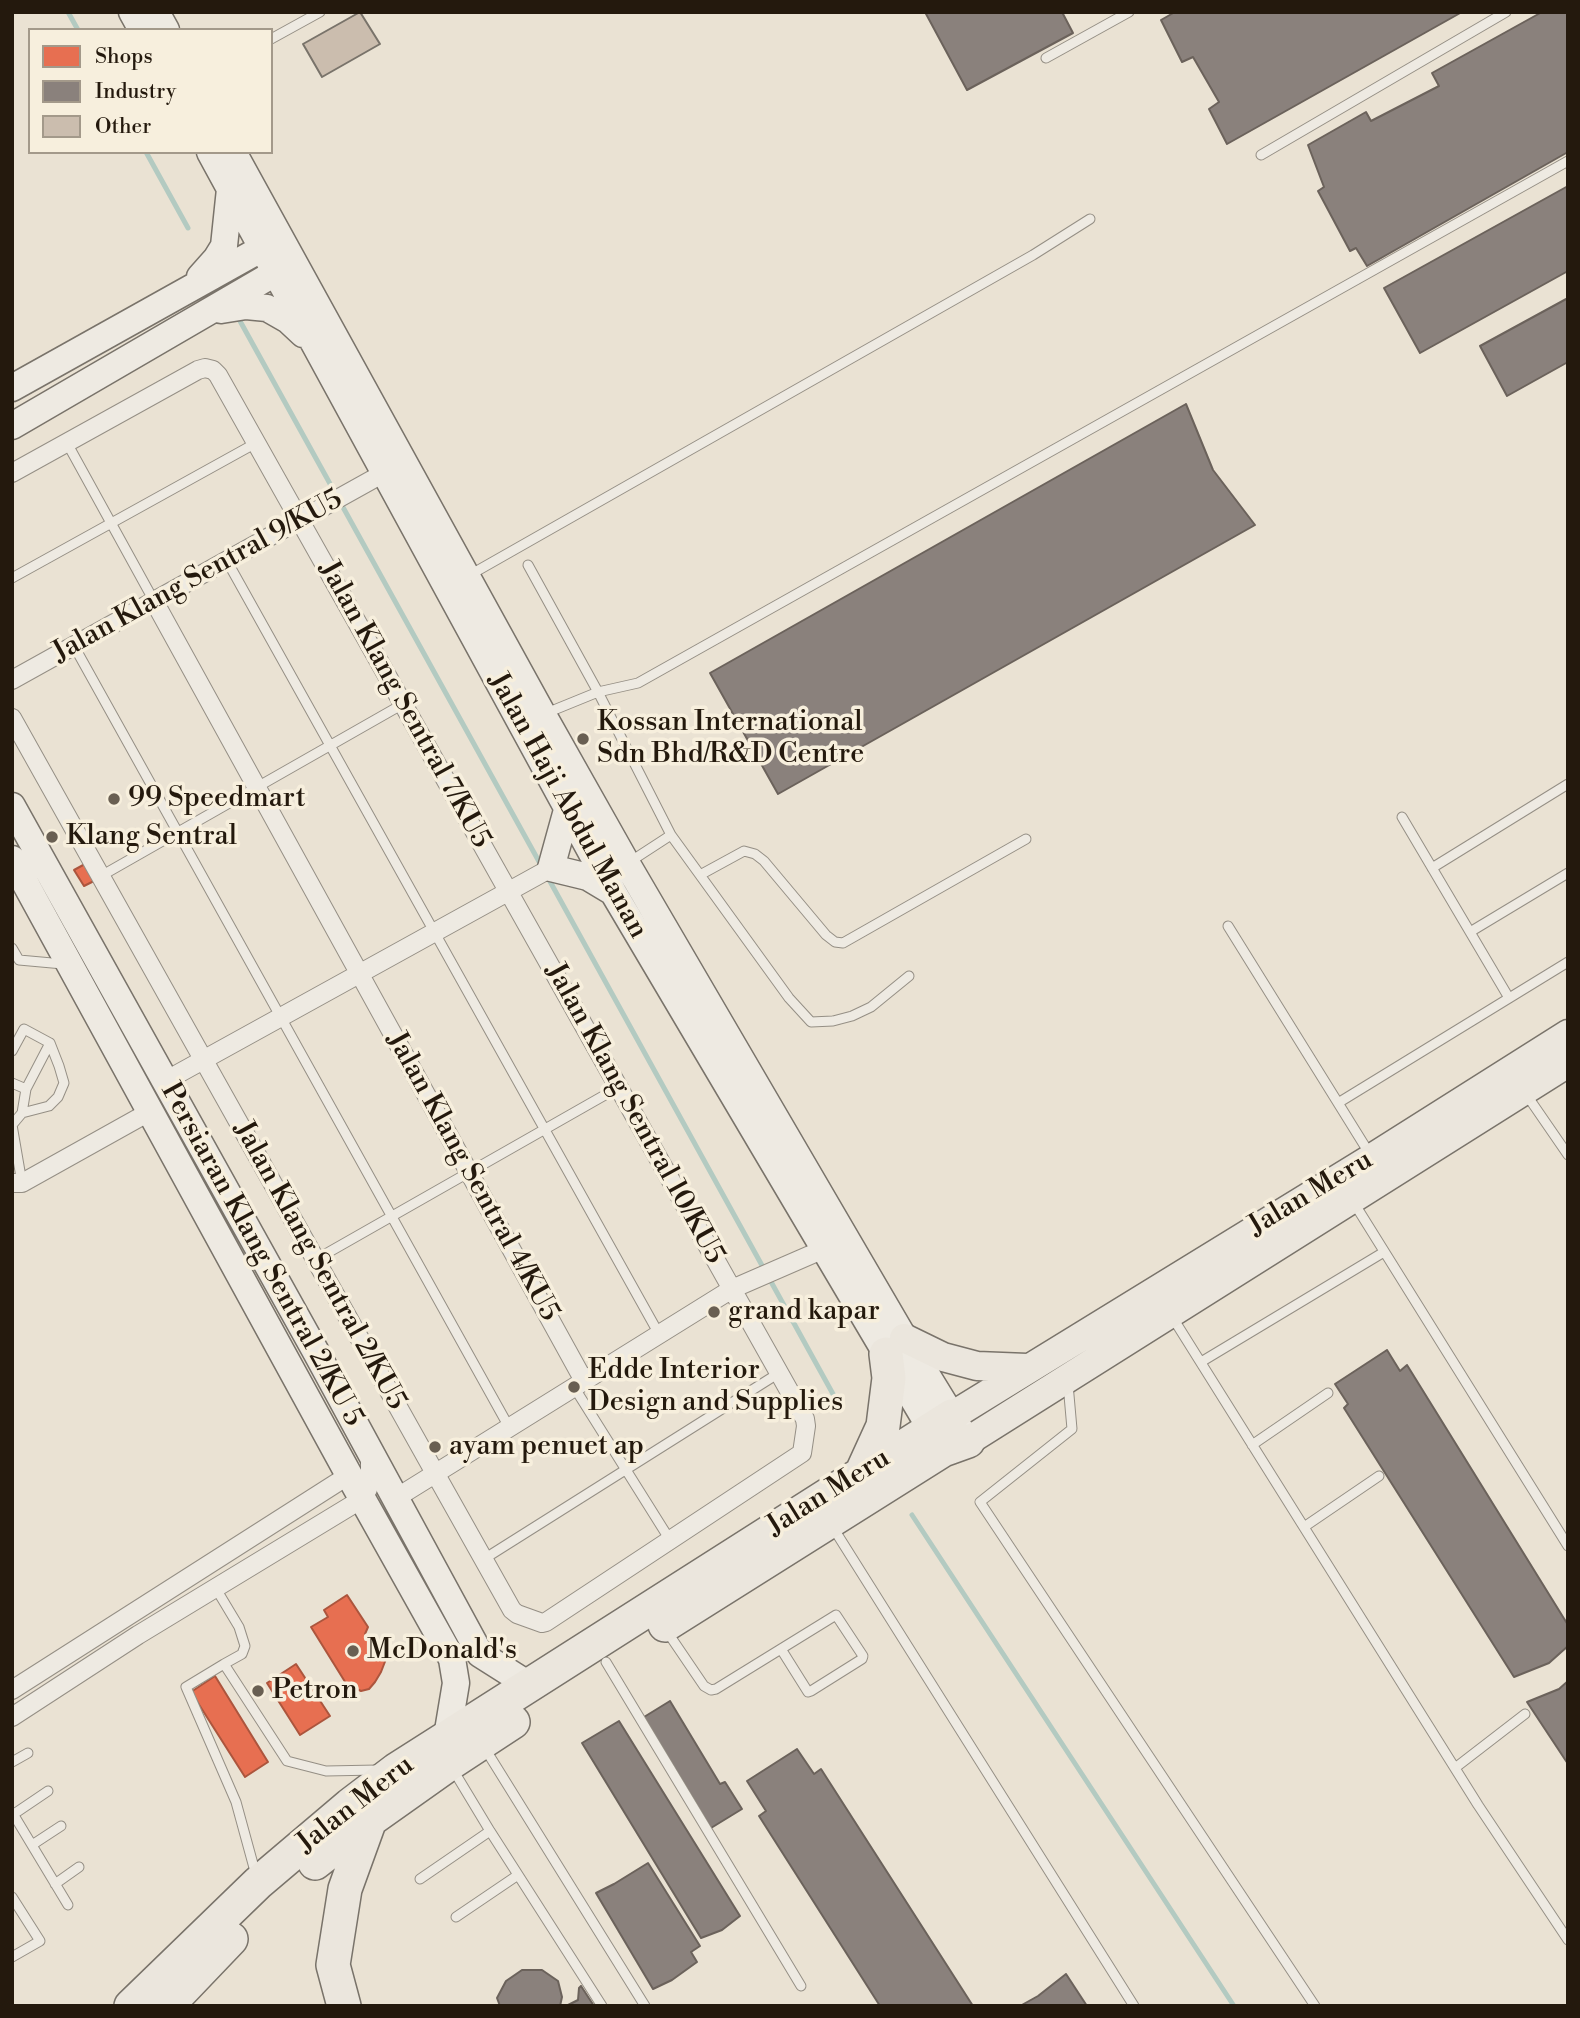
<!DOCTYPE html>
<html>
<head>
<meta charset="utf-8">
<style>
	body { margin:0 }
	#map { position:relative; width:1580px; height:2018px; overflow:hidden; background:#eae2d3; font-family:"Libre Bodoni",serif }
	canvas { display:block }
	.frame { position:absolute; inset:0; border:14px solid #24190d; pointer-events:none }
	.legend { position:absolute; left:28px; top:28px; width:245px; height:126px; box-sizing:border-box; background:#f7efdd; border:2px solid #a3998a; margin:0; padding:9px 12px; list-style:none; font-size:21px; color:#24190d }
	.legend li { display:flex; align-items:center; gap:14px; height:35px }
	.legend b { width:35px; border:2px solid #a3998a }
</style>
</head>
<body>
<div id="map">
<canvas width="1580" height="2018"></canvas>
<div class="frame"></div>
<ul class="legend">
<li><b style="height:19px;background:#e76f51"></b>Shops</li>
<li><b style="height:19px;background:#8a817c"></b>Industry</li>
<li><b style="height:19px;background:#cbbdae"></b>Other</li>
</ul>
</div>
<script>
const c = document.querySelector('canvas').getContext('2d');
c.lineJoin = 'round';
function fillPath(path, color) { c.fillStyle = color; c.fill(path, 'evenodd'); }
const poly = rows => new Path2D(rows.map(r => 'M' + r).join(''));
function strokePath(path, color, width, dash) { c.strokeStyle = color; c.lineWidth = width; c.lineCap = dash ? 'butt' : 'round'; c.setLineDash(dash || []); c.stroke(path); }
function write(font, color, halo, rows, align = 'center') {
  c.font = font + ' "Libre Bodoni",serif'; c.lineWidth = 7; c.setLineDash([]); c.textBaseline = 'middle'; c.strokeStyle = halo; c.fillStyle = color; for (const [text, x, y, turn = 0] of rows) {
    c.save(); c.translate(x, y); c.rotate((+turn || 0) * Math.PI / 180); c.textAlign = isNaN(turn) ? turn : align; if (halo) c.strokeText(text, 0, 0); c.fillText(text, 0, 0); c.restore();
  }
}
const shops = poly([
	[85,864,94,881,84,886,74,870,85,864],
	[347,1595,368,1627,365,1634,369,1641,375,1642,386,1659,381,1672,375,1682,369,1689,361,1691,355,1688,351,1683,347,1685,311,1627,328,1617,324,1610,347,1595],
	[296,1664,330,1716,300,1735,267,1683,296,1664],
	[215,1676,268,1762,245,1777,191,1692,215,1676]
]);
const industry = poly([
	[925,12,1062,12,1073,33,967,90,925,12],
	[1175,12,1462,12,1227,144,1209,109,1219,102,1193,57,1182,62,1161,20,1175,12],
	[1542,12,1568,12,1568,152,1367,266,1356,248,1350,251,1318,191,1324,187,1308,145,1366,112,1371,121,1439,86,1432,73,1542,12],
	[1568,186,1568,271,1420,353,1384,288,1568,186],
	[1568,298,1568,362,1507,396,1480,346,1568,298],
	[1186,404,1213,470,1255,525,778,794,710,673,1186,404],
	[1387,1350,1400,1371,1407,1365,1568,1625,1568,1646,1549,1663,1514,1677,1344,1408,1348,1404,1335,1384,1387,1350],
	[1568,1681,1568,1764,1527,1702,1559,1689,1568,1681],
	[670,1701,720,1784,725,1782,742,1809,711,1828,644,1717,670,1701],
	[619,1721,740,1916,722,1930,701,1938,582,1743,619,1721],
	[797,1749,814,1774,821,1769,973,2006,880,2006,759,1816,766,1811,747,1781,797,1749],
	[648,1863,700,1946,691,1952,697,1962,672,1980,653,1989,596,1893,614,1884,648,1863],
	[522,1970,542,1970,558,1981,562,1997,560,2006,500,2006,497,1998,506,1981,522,1970],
	[1066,1974,1087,2006,1020,2006,1038,1996,1066,1974],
	[581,1986,594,2006,566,2006,578,2000,579,1988,581,1986]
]);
const stream = poly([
	[68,12,78,30],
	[146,152,188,228],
	[240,321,542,867],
	[547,876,833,1394],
	[912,1515,1234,2006]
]);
const building = poly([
	[360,12,380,44,322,77,303,44,360,12]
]);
const lane = poly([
	[271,39,320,12],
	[1046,58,1129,12],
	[1261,155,1506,12],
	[67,443,154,601],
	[227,561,659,1334],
	[528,565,598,692,671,835,628,863],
	[468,576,1033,255,1090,219],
	[12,578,256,443],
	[74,646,509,1427],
	[544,714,598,692,638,683,1568,161],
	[1402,817,1509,998],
	[671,835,789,998,811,1022,833,1021,852,1016,871,1007,909,976],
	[1432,868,1568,784],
	[700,875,744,851,755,854,764,861,826,935,835,942,843,943,1026,839],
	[101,876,403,704],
	[1228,926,1371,1156],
	[1470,932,1568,873],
	[12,948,19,960,63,964],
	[12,1051,24,1029,50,1043],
	[12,1083,26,1089],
	[1526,1094,1568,1155],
	[1338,1103,1568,962],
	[12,1125,22,1113,26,1089,50,1043,59,1066,64,1083,58,1097,49,1106,22,1113],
	[12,1125,22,1183],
	[1354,1203,1568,1546],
	[315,1260,619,1087],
	[1171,1315,1478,1805,1568,1940],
	[1201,1362,1384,1252],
	[1068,1384,1072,1429,980,1502,1315,2006],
	[574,1387,670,1540],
	[1252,1445,1328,1393],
	[832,1526,1134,2006],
	[1304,1527,1379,1476],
	[484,1559,779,1373],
	[215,1587,239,1627,245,1646,242,1654,224,1664],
	[666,1630,704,1686,711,1690,716,1689,836,1615,863,1656,862,1659,811,1691,808,1692,781,1649],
	[606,1662,801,1986],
	[484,1747,645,2006],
	[12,1762,28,1753],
	[452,1768,490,1831,602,2006],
	[1455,1768,1525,1714],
	[12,1812,68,1905],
	[14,1814,48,1791],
	[32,1845,61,1826],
	[256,1875,236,1802,186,1687,224,1664,287,1761,326,1771,377,1770],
	[420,1879,490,1831],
	[55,1884,79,1867],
	[12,1897,40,1941,12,1957],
	[456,1917,518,1875]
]);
const street = poly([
	[12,473,198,370,205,368,213,370,218,375,805,1419,806,1426,802,1453,546,1622,542,1623,517,1614,512,1610,435,1473,12,718],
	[154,601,584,1381],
	[12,680,384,473],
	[165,1081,551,868],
	[12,1183,22,1183,151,1111],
	[396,1498,732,1289,824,1249],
	[12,1690,349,1475],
	[12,1717,138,1635,362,1499,368,1489,370,1479,370,1458]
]);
const secondary = poly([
	[132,12,142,30],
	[156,12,166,30],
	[210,152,613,892,941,1446],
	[233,152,543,715,627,864,904,1338,961,1431],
	[200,277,216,259,224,246,230,189],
	[221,310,246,306,267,308,288,320,303,334],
	[12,388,261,249,280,251],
	[12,426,275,273,284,260],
	[12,806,316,1352,480,1654,529,1685],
	[567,810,551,868,588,877,613,892],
	[12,859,349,1475,452,1659,456,1683,447,1737]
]);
const primary = poly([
	[904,1338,943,1357,977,1366,1027,1368],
	[952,1416,1372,1158,1568,1034],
	[968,1441,1568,1063]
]);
const highway = poly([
	[862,1472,883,1426,889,1378,886,1354],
	[665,1625,943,1450,968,1441],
	[315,1863,370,1820,449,1764,513,1722],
	[131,2006,258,1883,350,1805,396,1770,952,1416],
	[167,2006,231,1939],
	[344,2006,333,1965,345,1889,370,1820]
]);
const markers = [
	[583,739,7,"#695f52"],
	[114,799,7,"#695f52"],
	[52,837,7,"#695f52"],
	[714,1312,7,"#695f52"],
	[574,1387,7,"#695f52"],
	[435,1447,7,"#695f52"],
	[353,1651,7,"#695f52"],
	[258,1691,7,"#695f52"]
];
const streetNames = [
	["Jalan Klang Sentral 9/KU5",198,577,-29],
	["Jalan Klang Sentral 7/KU5",404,705,61],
	["Jalan Haji Abdul Manan",567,806,61],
	["Jalan Klang Sentral 10/KU5",634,1114,61],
	["Jalan Klang Sentral 4/KU5",472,1177,61],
	["Jalan Meru",1311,1194,-31],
	["Persiaran Klang Sentral 2/KU 5",261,1255,61],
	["Jalan Klang Sentral 2/KU5",319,1266,61],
	["Jalan Meru",829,1493,-32],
	["Jalan Meru",356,1805,-38]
];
const poiNames = [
	["Kossan International",597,723],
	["Sdn Bhd/R&D Centre",597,755],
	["99 Speedmart",128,799],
	["Klang Sentral",66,837],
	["grand kapar",728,1312],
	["Edde Interior",588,1371],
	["Design and Supplies",588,1403],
	["ayam penuet ap",449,1447],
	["McDonald's",367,1651],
	["Petron",272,1691]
];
fillPath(shops, '#e76f51');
strokePath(shops, '#ac553d', 2);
fillPath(industry, '#8a817c');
strokePath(industry, '#6b625b', 2);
strokePath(stream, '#b3cac1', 5);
fillPath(building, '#cbbdae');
strokePath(building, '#79736a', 2);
strokePath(lane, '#958f85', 11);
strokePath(street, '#958f85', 20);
strokePath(secondary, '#79736a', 29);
strokePath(primary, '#79736a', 31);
strokePath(highway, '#79736a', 36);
strokePath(lane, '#eeeae2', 9);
strokePath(street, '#eeeae2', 18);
strokePath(secondary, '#eeeae2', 26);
strokePath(primary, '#ebe6dd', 28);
strokePath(highway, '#ebe6dd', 33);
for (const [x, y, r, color] of markers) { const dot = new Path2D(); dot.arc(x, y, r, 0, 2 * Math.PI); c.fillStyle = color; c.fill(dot); strokePath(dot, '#f7efdd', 2.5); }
write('28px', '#24190d', '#f7efdd', streetNames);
write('28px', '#24190d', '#f7efdd', poiNames, 'left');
</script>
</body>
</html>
